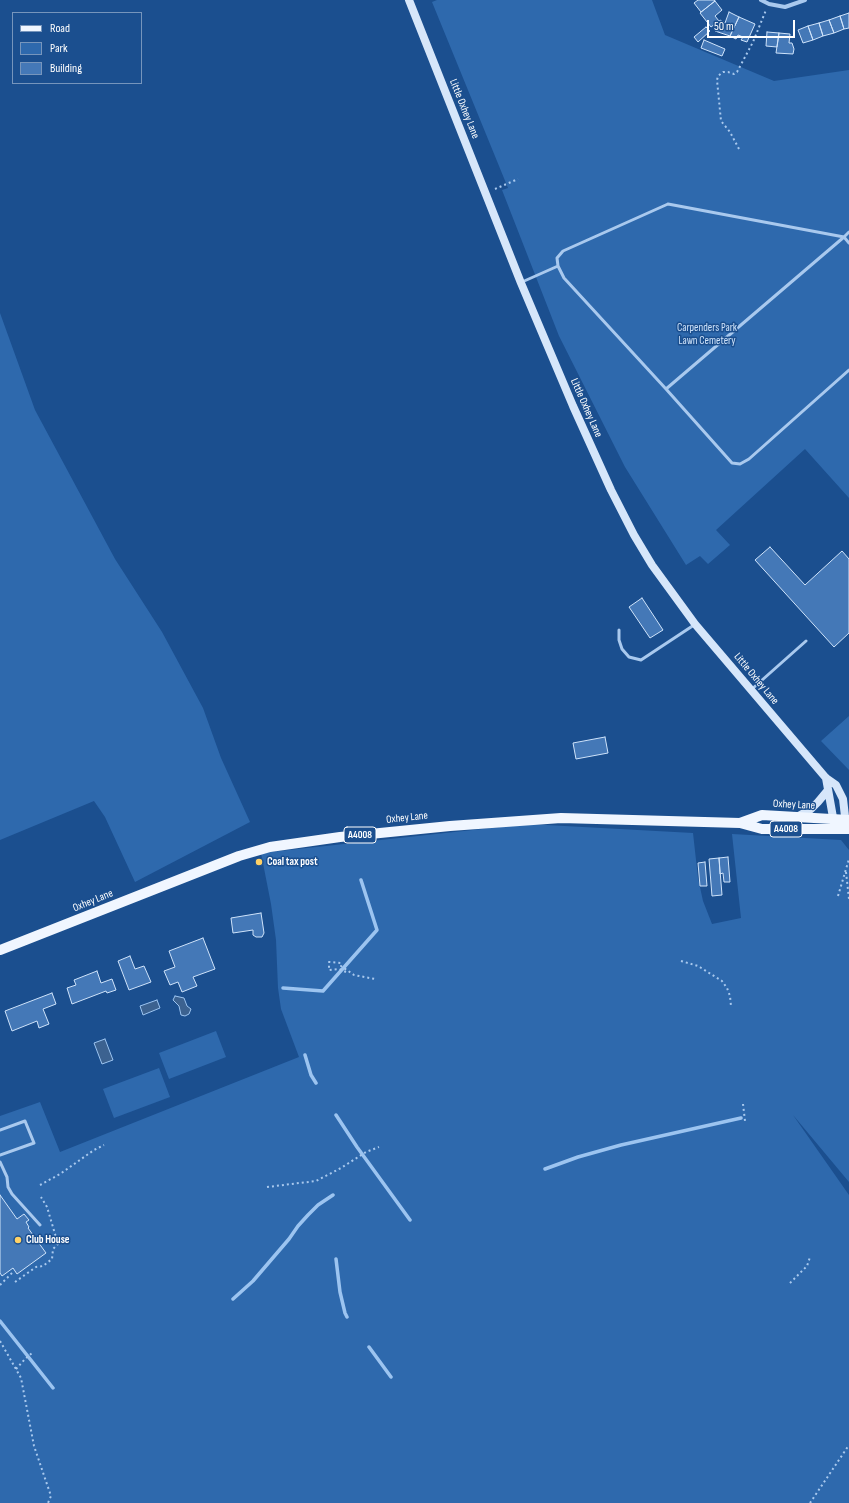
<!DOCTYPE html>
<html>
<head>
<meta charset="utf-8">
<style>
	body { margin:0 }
	#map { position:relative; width:849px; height:1503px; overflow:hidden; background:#1b4f8f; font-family:"Sofia Sans Condensed",sans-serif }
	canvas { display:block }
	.legend { position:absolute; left:12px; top:12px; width:130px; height:72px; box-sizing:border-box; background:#1b4f8f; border:1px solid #7695bc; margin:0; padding:5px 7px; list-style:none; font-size:12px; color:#fff }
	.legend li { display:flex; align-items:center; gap:8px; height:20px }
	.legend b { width:20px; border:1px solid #7695bc }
	.scale { position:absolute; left:707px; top:20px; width:88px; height:18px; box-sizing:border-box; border:2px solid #fff; border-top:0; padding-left:5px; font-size:12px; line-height:14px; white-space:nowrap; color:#fff; -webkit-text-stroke:3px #1b4f8f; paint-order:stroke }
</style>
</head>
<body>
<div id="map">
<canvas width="849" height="1503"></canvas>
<ul class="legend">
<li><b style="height:5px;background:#f0f6ff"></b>Road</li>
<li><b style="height:11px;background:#2e69ad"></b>Park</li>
<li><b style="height:11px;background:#4478b7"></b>Building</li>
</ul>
<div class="scale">50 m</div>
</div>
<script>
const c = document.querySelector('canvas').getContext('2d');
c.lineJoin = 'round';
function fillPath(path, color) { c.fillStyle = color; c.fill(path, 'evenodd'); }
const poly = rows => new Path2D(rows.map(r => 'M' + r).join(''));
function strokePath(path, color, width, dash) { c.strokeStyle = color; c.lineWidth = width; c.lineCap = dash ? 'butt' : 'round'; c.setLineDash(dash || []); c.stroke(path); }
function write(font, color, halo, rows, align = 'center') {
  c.font = font + ' "Sofia Sans Condensed",sans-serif'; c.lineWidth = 3; c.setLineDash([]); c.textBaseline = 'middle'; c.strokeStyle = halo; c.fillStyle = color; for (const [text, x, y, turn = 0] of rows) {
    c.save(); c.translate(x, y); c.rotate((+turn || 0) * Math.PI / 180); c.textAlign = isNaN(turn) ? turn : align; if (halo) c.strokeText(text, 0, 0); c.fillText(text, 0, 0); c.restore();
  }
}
const green = poly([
	[437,0,652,0,665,35,774,81,849,70,849,498,805,449,716,530,730,545,708,564,700,556,686,565,625,467,559,336,502,190,508,188,432,2],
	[0,313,35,410,115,559,162,632,203,708,221,758,250,822,135,882,105,817,94,801,0,840],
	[849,716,849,770,821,741],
	[528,824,693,833,698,878,703,901,712,924,741,918,732,834,841,840,849,850,849,1182,793,1115,849,1195,849,1503,0,1503,0,1116,40,1102,60,1152,299,1057,281,1009,278,988,276,940,271,904,261,853],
	[216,1031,226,1057,169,1079,159,1053],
	[159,1068,170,1097,114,1118,103,1089]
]);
const water = poly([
	[175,996,184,998,187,1006,191,1009,189,1014,185,1016,181,1015,179,1006,173,1000,175,996],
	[157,1000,160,1008,143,1015,140,1006,157,1000],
	[105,1039,113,1060,102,1064,94,1043,105,1039]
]);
const stream = poly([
	[283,988,323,991,377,930,361,880],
	[305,1055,311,1075,316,1083],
	[336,1115,357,1147,410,1220],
	[545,1169,578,1157,621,1145,741,1118],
	[336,1259,340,1292,345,1313,347,1317],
	[233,1299,253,1281,289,1239,298,1226,308,1215,318,1205,333,1195],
	[0,1321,53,1388],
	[369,1347,391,1377]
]);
const building = poly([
	[698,0,714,0,715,1,701,12,694,3,698,0],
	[715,1,722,10,715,16,719,21,711,27,700,13,715,1],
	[729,12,739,17,730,36,715,31,720,20,725,23,729,12],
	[849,13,849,28,844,29,840,16,849,13],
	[840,16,844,29,834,33,829,20,840,16],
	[739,17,755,24,747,42,741,40,743,37,738,35,736,39,730,36,739,17],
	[829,20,834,33,823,36,819,23,829,20],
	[819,23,823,36,813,40,808,26,819,23],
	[808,26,813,40,803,43,798,30,808,26],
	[706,27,710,31,698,42,694,37,706,27],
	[767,32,779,33,777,47,766,46,767,32],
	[779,33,790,34,789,43,792,43,794,49,793,54,776,53,779,33],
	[704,40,725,49,722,56,701,48,704,40],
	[770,547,805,585,842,551,849,559,849,633,834,647,755,560,770,547],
	[642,598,663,630,650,638,629,607,642,598],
	[605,737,608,753,576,759,573,743,605,737],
	[728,857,730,882,724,882,723,873,720,874,719,858,728,857],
	[719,858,722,895,712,896,709,859,719,858],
	[705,862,707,886,700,886,698,863,705,862],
	[261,913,264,933,262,937,256,937,253,935,253,930,233,933,231,918,261,913],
	[203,938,215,969,193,977,197,986,182,992,178,982,170,985,164,971,175,967,169,951,203,938],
	[130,956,135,969,144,966,151,982,129,990,118,961,130,956],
	[97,971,101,983,112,979,116,990,107,993,106,991,72,1004,67,988,76,985,74,980,97,971],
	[52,993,56,1004,43,1009,49,1024,39,1028,37,1021,12,1031,5,1011,52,993],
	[0,1195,17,1219,24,1214,29,1220,26,1222,29,1227,28,1228,46,1253,17,1274,13,1268,2,1276,0,1273,0,1195]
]);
const path = poly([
	[739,149,730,132,721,121,717,80,718,76,723,72,728,72,734,74,737,72,753,42,766,10],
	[495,189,518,179],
	[846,872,849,899],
	[838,896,849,859],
	[681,961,698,966,722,981,727,988,730,996,731,1006],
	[346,972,339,969,329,970,329,962,341,963,341,966,354,975,375,979],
	[743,1104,745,1121],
	[40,1185,60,1174,94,1150,104,1145],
	[267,1187,316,1181,341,1168,366,1152,379,1147],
	[15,1282,36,1267,43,1266,52,1259,53,1249,58,1244,47,1207,41,1197],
	[790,1283,807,1266,810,1257],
	[0,1285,12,1273],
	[0,1341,21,1378,34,1446,51,1496,48,1503],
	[16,1369,25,1359,32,1353],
	[810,1503,849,1445]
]);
const service = poly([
	[668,204,844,237,666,389,564,278,558,266,557,258,563,251,668,204],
	[849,232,844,237,849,243],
	[522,282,558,266],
	[666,389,732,463,740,464,749,459,849,370],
	[619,630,619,640,622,649,629,657,641,660,694,625],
	[752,689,806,641],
	[0,1130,25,1121,34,1143,0,1155],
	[0,1162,7,1177,8,1187,12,1194,40,1225]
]);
const minor = poly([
	[761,0,769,4,785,7,805,0]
]);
const secondary = poly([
	[409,0,521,283,573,406,611,490,634,535,652,565,695,624,826,778,836,785,843,799,846,825],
	[826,778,834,823],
	[797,817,811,809,818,802,828,790]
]);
const primary = poly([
	[740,823,762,815,849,820],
	[0,950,239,856,270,847,340,837,450,826,561,818,740,823,762,829,849,829]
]);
const markers = [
	[259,862,4,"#ffd166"],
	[18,1240,4,"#ffd166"]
];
const shields = [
	[786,829,32],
	[360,835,32]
];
const shieldNames = [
	["A4008",786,829],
	["A4008",360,835]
];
const streetNames = [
	["Little Oxhey Lane",464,109,68],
	["Little Oxhey Lane",586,408,66],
	["Little Oxhey Lane",756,679,50],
	["Oxhey Lane",794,805,3],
	["Oxhey Lane",407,818,-6],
	["Oxhey Lane",93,901,-22]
];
const parkNames = [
	["Carpenders Park",707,328],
	["Lawn Cemetery",707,341]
];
const poiNames = [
	["Coal tax post",267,862],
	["Club House",26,1240]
];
fillPath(green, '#2e69ad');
fillPath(water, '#3c6290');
strokePath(water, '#9cc4f0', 1);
strokePath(stream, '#9cc4f0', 3.5);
fillPath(building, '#4478b7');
strokePath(building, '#cfe3fa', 1);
strokePath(path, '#a9c9ee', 2, [2, 3]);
strokePath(service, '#a9c9ee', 3);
strokePath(minor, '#a9c9ee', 4);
strokePath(secondary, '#d6e6fa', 8);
strokePath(primary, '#f0f6ff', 10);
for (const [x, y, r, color] of markers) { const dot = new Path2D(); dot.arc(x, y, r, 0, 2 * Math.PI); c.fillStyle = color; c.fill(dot); strokePath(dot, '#1b4f8f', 1.5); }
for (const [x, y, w] of shields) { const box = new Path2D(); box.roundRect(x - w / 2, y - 8, w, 16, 3); c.fillStyle = '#1b4f8f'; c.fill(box); strokePath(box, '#fff', 1); }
write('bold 10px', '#fff', null, shieldNames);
write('11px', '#fff', '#1b4f8f', streetNames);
write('11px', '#cfe3fa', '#1b4f8f', parkNames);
write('bold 11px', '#fff', '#1b4f8f', poiNames, 'left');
</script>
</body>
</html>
